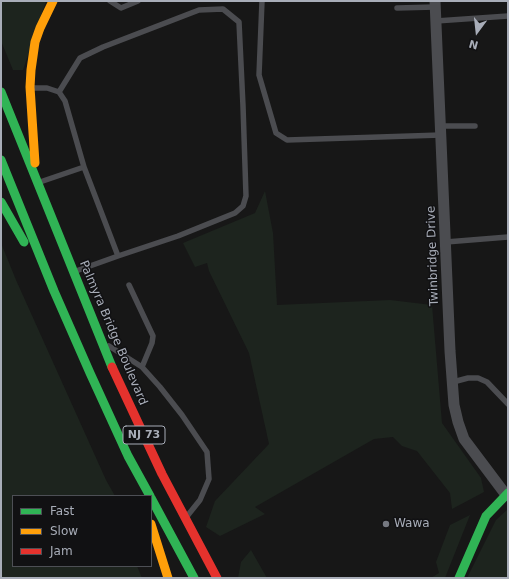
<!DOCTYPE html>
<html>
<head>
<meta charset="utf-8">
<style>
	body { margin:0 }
	#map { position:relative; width:509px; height:579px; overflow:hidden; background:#171717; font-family:"DejaVu Sans",sans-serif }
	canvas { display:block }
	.frame { position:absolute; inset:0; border:2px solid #a8adb8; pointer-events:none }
	.legend { position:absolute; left:12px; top:495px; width:140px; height:72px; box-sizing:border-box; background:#111113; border:1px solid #4d4f55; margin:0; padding:5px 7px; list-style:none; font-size:12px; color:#a8adb8 }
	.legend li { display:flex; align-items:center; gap:8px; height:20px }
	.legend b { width:20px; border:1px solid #4d4f55 }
	.north { position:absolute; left:457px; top:12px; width:40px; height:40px; -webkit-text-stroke:3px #111113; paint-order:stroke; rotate:195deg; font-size:11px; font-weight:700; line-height:16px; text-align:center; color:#a8adb8 }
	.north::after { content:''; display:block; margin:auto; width:14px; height:18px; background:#a8adb8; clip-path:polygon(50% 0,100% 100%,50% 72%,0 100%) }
</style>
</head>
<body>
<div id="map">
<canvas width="509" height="579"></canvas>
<div class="frame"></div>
<ul class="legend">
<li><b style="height:5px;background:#30b455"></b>Fast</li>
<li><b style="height:5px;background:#ff9f0a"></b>Slow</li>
<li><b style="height:5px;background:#e5322d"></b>Jam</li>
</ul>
<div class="north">N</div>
</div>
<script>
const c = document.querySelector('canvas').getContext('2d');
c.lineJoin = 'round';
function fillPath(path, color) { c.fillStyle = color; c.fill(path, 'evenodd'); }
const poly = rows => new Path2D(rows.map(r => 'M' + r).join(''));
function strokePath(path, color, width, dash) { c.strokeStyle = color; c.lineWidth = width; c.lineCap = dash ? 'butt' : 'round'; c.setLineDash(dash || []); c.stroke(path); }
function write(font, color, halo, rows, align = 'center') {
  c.font = font + ' "DejaVu Sans",sans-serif'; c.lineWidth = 3; c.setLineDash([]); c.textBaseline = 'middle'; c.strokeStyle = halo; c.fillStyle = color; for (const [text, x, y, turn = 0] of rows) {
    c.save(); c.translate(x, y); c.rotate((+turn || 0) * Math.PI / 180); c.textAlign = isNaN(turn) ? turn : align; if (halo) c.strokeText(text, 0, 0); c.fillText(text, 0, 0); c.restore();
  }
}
const green = poly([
	[1,1,46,1,23,70,13,70,1,41],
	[265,191,273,233,277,305,390,300,432,305,442,423,481,478,484,492,452,509,450,493,417,451,402,446,393,437,374,439,255,507,265,514,220,536,206,527,215,501,269,444,249,353,209,271,207,263,195,267,183,243,255,213],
	[1,243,16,280,106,480,115,496,13,496,13,566,137,566,142,578,1,578],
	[508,509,508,578,467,578,496,520],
	[470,515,445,578,431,578,439,573,436,562,450,525],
	[251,550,267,578,238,578,241,562]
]);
const lane = poly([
	[110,1,121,8,138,1],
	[262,1,259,75,276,133,287,140,441,135],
	[397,8,435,7],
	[436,21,508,16],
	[34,88,47,88,59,92,65,101,84,167,118,256,76,271],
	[59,92,80,58,103,47,199,10,223,9,239,22,243,106,246,196,243,206,235,213,178,236,118,256],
	[441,126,475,126],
	[40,182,84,167],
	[446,242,508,237],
	[129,285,153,336,152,343,142,367],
	[109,346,142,367,160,387,182,415,207,452,209,479,200,500,188,515],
	[453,382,468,378,478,378,487,382,508,404]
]);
const street = poly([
	[435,1,450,351,454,405,458,422,464,439,506,495]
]);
const fast = poly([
	[1,92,112,367],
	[1,160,54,291,90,373,128,456,150,496],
	[1,202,24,242],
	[151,498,194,578],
	[459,578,486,516,508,493]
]);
const slow = poly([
	[35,163,30,87,31,70,35,42,40,28,53,1],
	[151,524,168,578]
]);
const jam = poly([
	[112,367,162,474,217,578]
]);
const markers = [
	[386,524,4,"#757880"]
];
const shields = [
	[144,435,42]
];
const shieldNames = [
	["NJ 73",144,435]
];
const streetNames = [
	["Twinbridge Drive",433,256,-92],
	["Palmyra Bridge Boulevard",113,333,67]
];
const poiNames = [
	["Wawa",394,524]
];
fillPath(green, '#1d241e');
strokePath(lane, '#4b4c50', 5.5);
strokePath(street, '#4b4c50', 11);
strokePath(fast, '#30b455', 9);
strokePath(slow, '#ff9f0a', 9);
strokePath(jam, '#e5322d', 9);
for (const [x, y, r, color] of markers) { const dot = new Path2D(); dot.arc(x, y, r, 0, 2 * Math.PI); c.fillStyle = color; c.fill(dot); strokePath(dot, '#111113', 1.5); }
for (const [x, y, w] of shields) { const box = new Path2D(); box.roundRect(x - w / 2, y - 9, w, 18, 3); c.fillStyle = '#111113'; c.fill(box); strokePath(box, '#a8adb8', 1); }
write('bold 11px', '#a8adb8', null, shieldNames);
write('12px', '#a8adb8', '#111113', streetNames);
write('12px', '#a8adb8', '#111113', poiNames, 'left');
</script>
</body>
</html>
